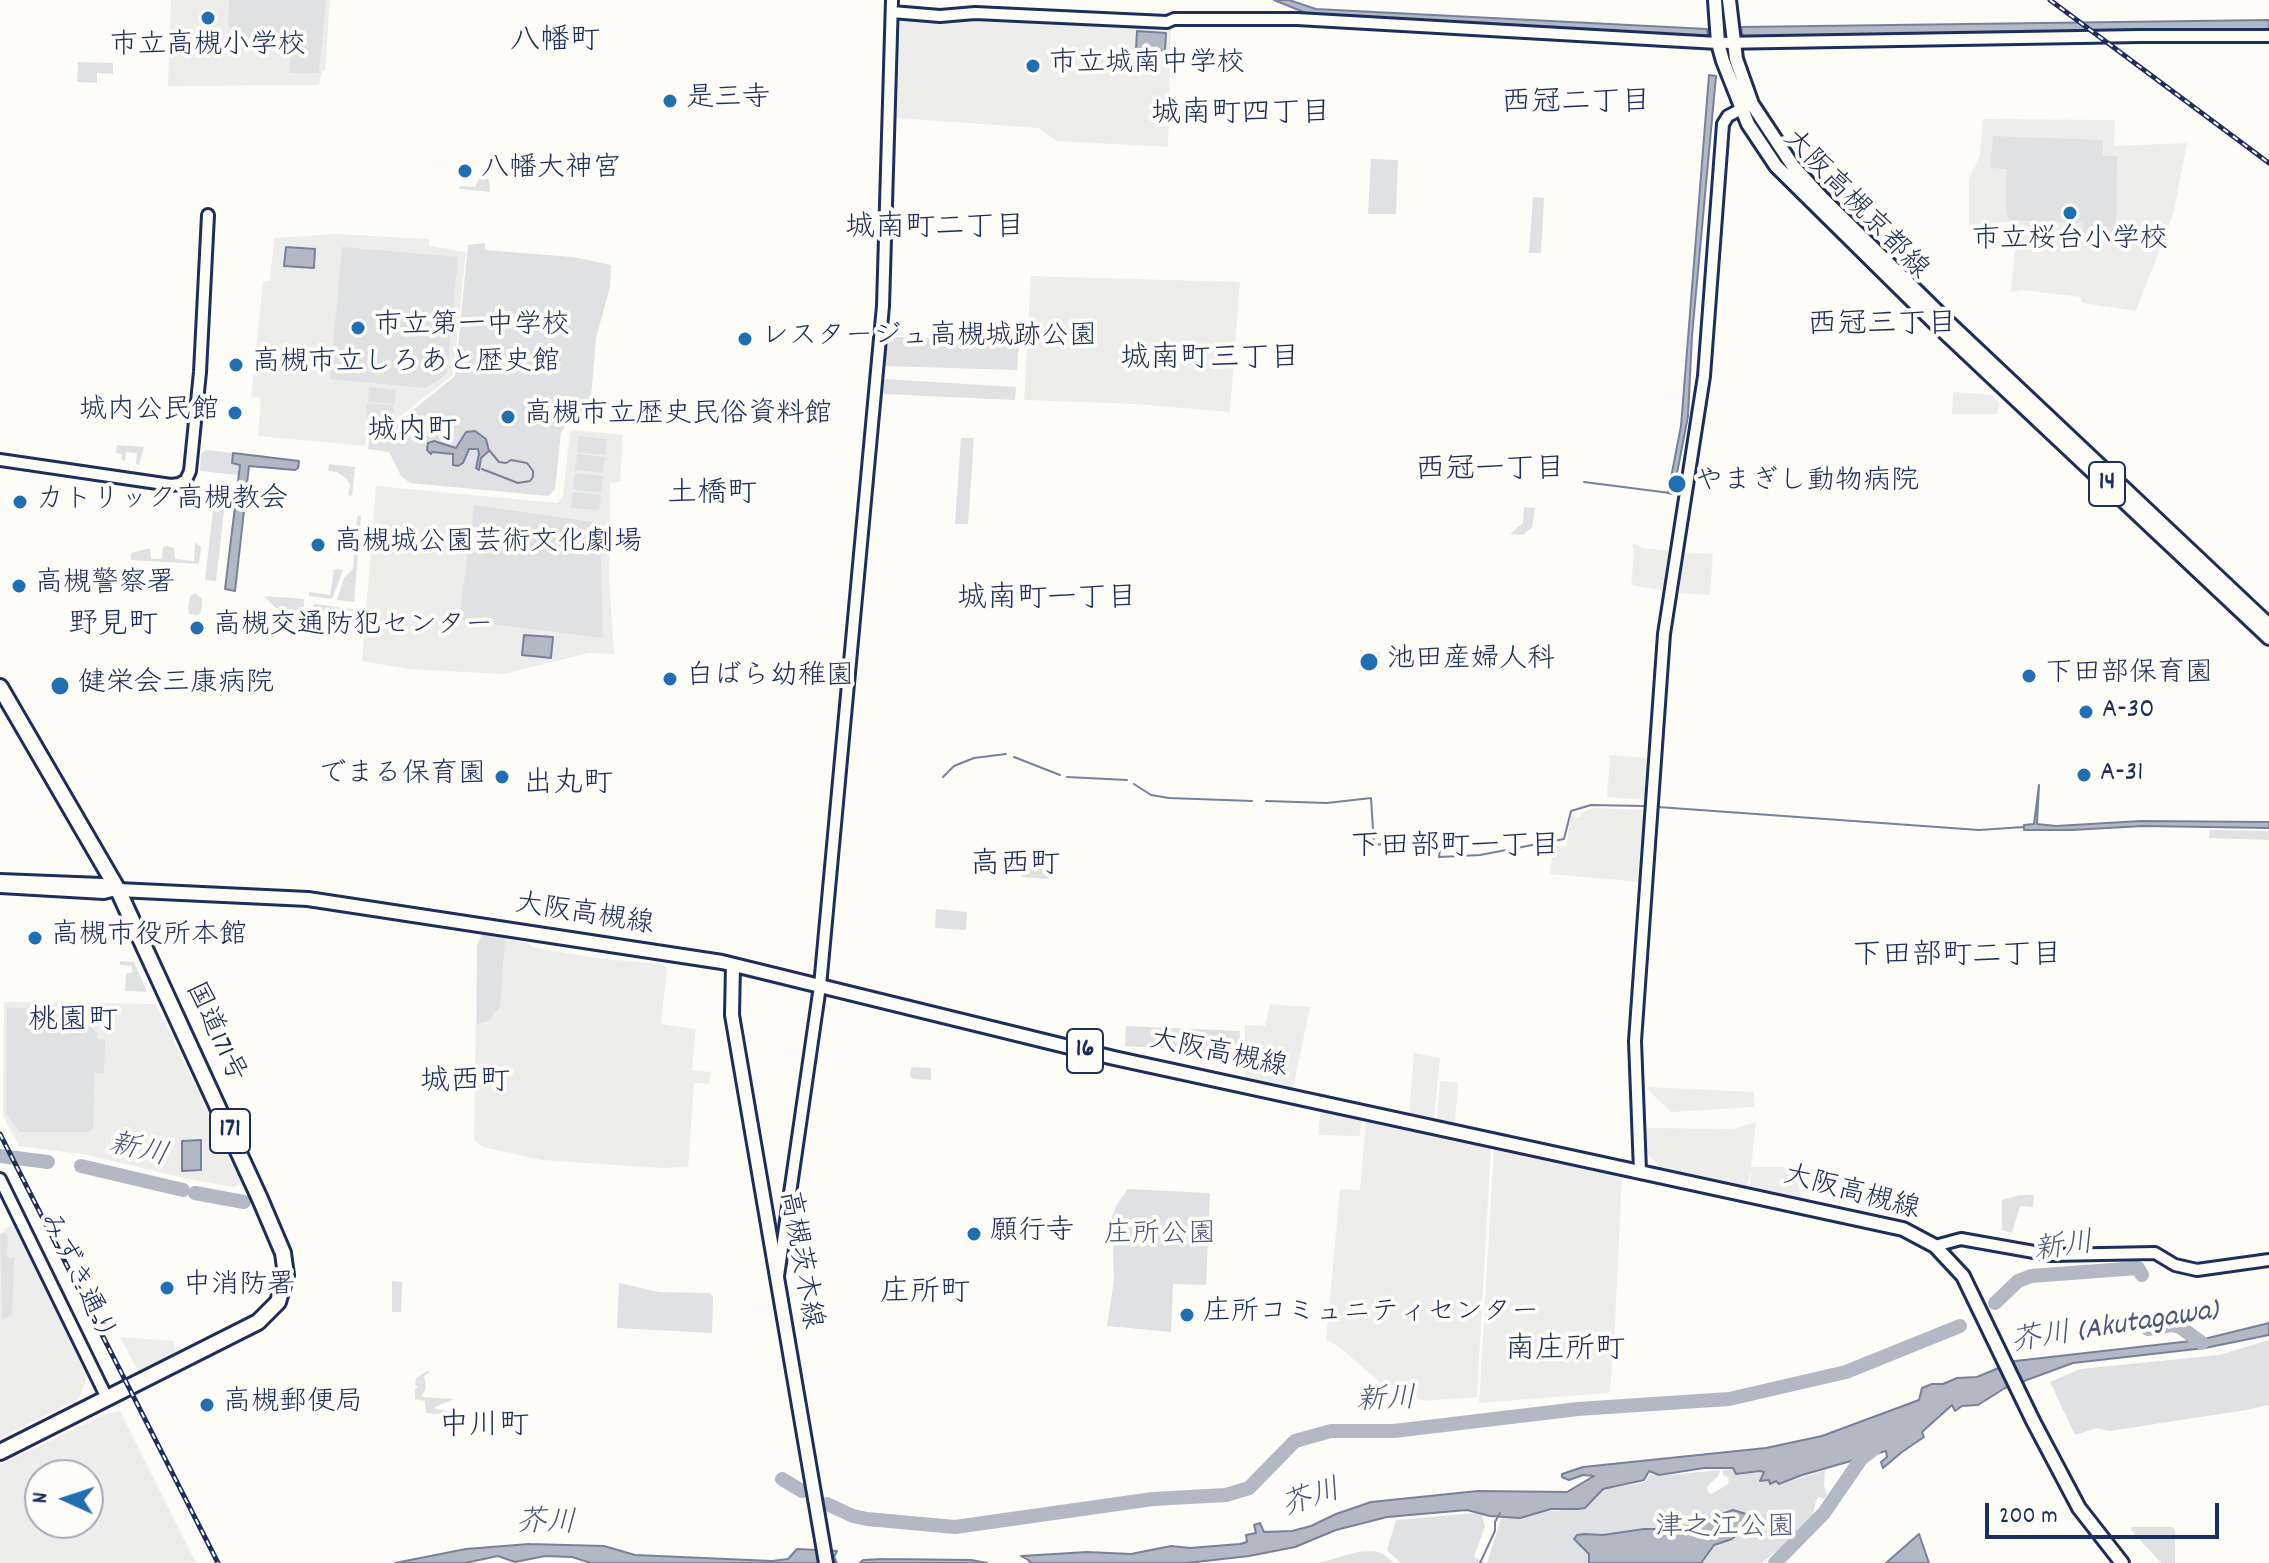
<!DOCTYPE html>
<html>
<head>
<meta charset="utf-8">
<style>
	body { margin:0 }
	#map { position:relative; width:2269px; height:1563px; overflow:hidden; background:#fdfcf7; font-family:Dekko,sans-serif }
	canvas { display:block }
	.north { position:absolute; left:24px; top:1459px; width:80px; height:80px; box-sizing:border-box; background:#fdfcf7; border:2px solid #a3aaba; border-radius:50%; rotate:273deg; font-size:22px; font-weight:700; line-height:32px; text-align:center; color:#1b2f5e }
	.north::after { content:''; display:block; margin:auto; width:28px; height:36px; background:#1f6fb2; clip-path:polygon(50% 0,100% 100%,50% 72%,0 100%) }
	.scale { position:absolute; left:1985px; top:1503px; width:234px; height:36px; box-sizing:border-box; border:4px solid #1b2f5e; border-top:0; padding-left:10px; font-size:24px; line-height:28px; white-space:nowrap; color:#1b2f5e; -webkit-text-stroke:6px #fdfcf7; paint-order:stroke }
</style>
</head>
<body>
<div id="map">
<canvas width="2269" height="1563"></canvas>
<div class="north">N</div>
<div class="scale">200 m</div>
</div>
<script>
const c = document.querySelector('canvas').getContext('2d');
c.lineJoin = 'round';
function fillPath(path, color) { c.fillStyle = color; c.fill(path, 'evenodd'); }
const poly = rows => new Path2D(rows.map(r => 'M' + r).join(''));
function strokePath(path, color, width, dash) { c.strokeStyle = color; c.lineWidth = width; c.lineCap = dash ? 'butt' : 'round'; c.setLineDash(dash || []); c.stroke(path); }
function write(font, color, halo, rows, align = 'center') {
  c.font = font + ' Dekko,"Klee One",sans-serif'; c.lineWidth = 8; c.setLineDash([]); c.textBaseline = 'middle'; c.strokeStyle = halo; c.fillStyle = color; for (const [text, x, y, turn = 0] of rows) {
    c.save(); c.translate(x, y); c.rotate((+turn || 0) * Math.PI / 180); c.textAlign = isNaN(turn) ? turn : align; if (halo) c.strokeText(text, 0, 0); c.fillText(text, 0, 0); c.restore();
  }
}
const built = poly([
	[171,0,330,0,325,71,322,71,319,85,168,86],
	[975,16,1171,29,1168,147,1057,141,1039,128,894,118,897,17],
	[1983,119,2115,120,2114,146,2187,143,2173,215,2136,311,2082,303,2081,297,2022,290,2011,292,2018,221,1969,225,1969,179,1980,155],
	[337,234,429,239,429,246,466,252,453,375,389,425,367,425,365,446,258,436,261,398,251,397,263,281,270,281,274,238],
	[1031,276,1240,282,1230,412,1136,404,1024,400],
	[1953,392,1992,395,2000,405,1996,414,1952,414],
	[573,430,623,435,620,481,610,484,609,576,614,654,589,653,503,674,408,669,362,661,376,486,558,503,563,495,570,432],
	[1632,543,1643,548,1673,551,1667,591,1631,585,1634,553],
	[1688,553,1713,554,1710,595,1677,593,1683,556],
	[1360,650,1380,652,1378,672,1359,672],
	[1610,755,1649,758,1646,800,1607,797],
	[1593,808,1647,810,1642,857,1639,857,1642,858,1640,882,1550,874,1553,846,1566,847,1571,816,1580,817,1581,813],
	[482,934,529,943,532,947,595,958,660,964,667,968,661,1024,696,1029,692,1070,711,1072,709,1084,694,1083,688,1167,661,1168,541,1160,483,1147,474,1140,477,946],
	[4,1002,156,1004,242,1183,233,1187,188,1179,87,1155,19,1146,3,1116],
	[1270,1004,1310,1007,1293,1089,1245,1078,1245,1025,1265,1026],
	[1414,1053,1440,1058,1434,1119,1409,1114],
	[1440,1081,1458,1083,1455,1124,1437,1120],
	[1647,1087,1754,1092,1754,1107,1671,1112,1650,1092],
	[1321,1109,1361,1118,1360,1136,1318,1135],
	[1366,1120,1491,1147,1477,1397,1424,1401,1383,1385,1337,1345,1326,1340,1340,1189,1360,1190],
	[1756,1122,1751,1167,1797,1167,1801,1200,1750,1189,1751,1169,1747,1188,1664,1172,1647,1153,1645,1128,1733,1129],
	[1494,1148,1622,1175,1614,1345,1610,1391,1607,1393,1479,1403],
	[14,1224,87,1377,79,1399,0,1438,0,1234,5,1232,4,1229],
	[120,1337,174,1341,176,1352,138,1371],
	[120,1411,196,1563,0,1563,0,1465,105,1414],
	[88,1475,88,1523,40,1523,40,1475]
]);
const green = poly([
	[229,0,326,0,319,73,290,73,290,51,234,49,235,32,228,26],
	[78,62,113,63,113,74,97,73,97,83,77,82],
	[1993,136,2103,140,2103,156,2117,156,2116,235,2082,239,2083,223,2010,220,2006,213,2006,169,1990,168],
	[1371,159,1398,160,1396,214,1368,214],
	[479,179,489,179,490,192,459,189,460,186,475,187],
	[1533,197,1544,198,1541,253,1529,253],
	[485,243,485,250,573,257,611,265,610,287,596,338,589,421,572,420,561,432,555,489,548,496,410,483,401,476,389,452,368,449,371,426,391,428,455,376,468,245],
	[342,247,458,257,447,374,425,388,330,379],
	[886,336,1019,344,1017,370,884,366],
	[285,344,299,346,297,366,283,365],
	[883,379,1016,387,1015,400,883,394],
	[369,387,396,390,395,404,368,402],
	[367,403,394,405,393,418,366,416],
	[578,436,607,439,605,455,577,452],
	[961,438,974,438,968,524,955,524],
	[117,445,144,447,139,465,136,464,137,453,126,452,125,461,122,460,122,454,116,453],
	[207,450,233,453,231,464,239,465,238,475,200,471,201,454],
	[577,454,605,457,603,473,575,470],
	[329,464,355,467,352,496,348,495,350,485,347,479,337,472,328,471],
	[575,473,603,476,601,492,573,490],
	[573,492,601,495,599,510,571,508],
	[215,493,226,494,216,581,205,580],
	[474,505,600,523,603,638,459,620],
	[1524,507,1535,508,1532,527,1523,535,1510,534,1523,523],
	[359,515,361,517,354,602,337,600,344,578,353,569,357,517],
	[195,542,201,547,199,564,131,560,131,553,150,548,151,559,162,559,163,547,167,546,174,548,175,559,194,561],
	[337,569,343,570,332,599,309,596,309,592,330,595,334,570],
	[195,593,202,599,202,606,200,614,196,615,189,614,188,609,190,596],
	[264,596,304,599,304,607,298,610,276,608],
	[315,604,353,609,353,611,325,608,323,617,352,622,352,625,276,615,272,612,303,616],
	[2210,830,2269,831,2269,840,2209,838],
	[1022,864,1047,865,1048,879,1021,877],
	[936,909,967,912,966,930,935,928],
	[482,934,505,939,500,1007,488,1021,477,1024,477,946],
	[120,961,134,962,147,992,125,991,126,973,132,973,132,966,120,965],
	[86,1007,85,1026,91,1027,97,1033,97,1039,105,1040,104,1073,95,1073,93,1128,89,1132,19,1132,6,1113,7,1008],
	[1126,1026,1240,1031,1239,1053,1125,1046],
	[911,1067,931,1068,931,1080,913,1079,910,1076],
	[1128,1189,1210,1193,1206,1285,1173,1284,1171,1332,1107,1326,1114,1280,1112,1216,1117,1204],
	[2020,1195,2034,1195,2033,1207,2020,1206,2012,1233,2002,1230,2002,1200],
	[5,1232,8,1237,7,1257,14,1258,12,1315,2,1320,0,1234],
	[392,1281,402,1282,401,1312,392,1312],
	[619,1283,659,1292,710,1293,713,1297,712,1333,617,1328],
	[2269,1340,2269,1405,2246,1410,2110,1431,2097,1428,2075,1435,2050,1382,2080,1369,2219,1355],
	[427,1371,430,1372,424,1376,426,1388,421,1397,454,1399,435,1407,435,1409,447,1411,447,1415,426,1413,425,1401,415,1399,415,1389,418,1387,415,1385,416,1378],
	[1733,1469,1736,1475,1762,1472,1760,1482,1769,1481,1770,1484,1775,1481,1779,1485,1825,1470,1824,1485,1827,1496,1824,1499,1819,1497,1816,1500,1813,1516,1808,1523,1762,1563,1487,1563,1502,1516,1520,1518,1551,1511,1586,1509,1603,1490,1645,1482,1650,1474,1659,1476,1720,1470,1719,1475,1707,1487,1708,1492,1712,1494,1728,1484,1729,1478,1723,1475,1723,1470],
	[1476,1513,1482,1515,1485,1526,1474,1557,1486,1563,1401,1563,1387,1550,1396,1520],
	[2132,1527,2172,1527,2175,1530,2175,1563,2161,1563,2131,1530],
	[1374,1551,1383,1554,1394,1563,1319,1563,1357,1552]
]);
const water = poly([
	[1274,0,1289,0,1316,9,1707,29,1708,37,1311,15,1274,0],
	[2269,20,2269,29,1743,37,1741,27,2269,20],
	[1137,31,1166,33,1165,51,1136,49,1137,31],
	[1709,75,1716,76,1692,336,1688,416,1673,494,1668,493,1681,426,1709,75],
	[286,247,315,249,314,268,284,266,286,247],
	[475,431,486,439,489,451,481,458,479,470,476,468,479,454,478,449,469,449,463,463,458,466,453,465,453,454,432,452,431,454,427,450,428,443,434,441,456,448,466,432,475,431],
	[233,453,299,461,298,468,295,470,249,466,235,591,225,589,240,465,232,463,233,453],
	[524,635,553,637,551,658,522,655,524,635],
	[2039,785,2037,824,2056,826,2141,821,2269,822,2269,828,2143,826,2072,830,2024,830,2024,825,2034,824,2039,785],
	[201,1140,201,1170,182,1171,182,1141,201,1140],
	[2269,1323,2269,1335,2205,1348,2073,1363,2005,1388,1978,1405,1962,1406,1955,1411,1952,1405,1922,1432,1924,1437,1902,1452,1883,1468,1881,1462,1887,1457,1886,1451,1802,1475,1779,1484,1776,1481,1770,1484,1769,1480,1760,1481,1764,1472,1760,1471,1736,1474,1733,1468,1704,1468,1659,1475,1649,1471,1644,1480,1603,1489,1585,1508,1578,1509,1551,1509,1520,1518,1490,1516,1467,1510,1387,1517,1336,1530,1295,1547,1249,1556,1187,1563,1029,1563,1030,1561,1021,1556,1087,1552,1131,1554,1171,1546,1190,1548,1240,1544,1247,1542,1246,1535,1256,1533,1254,1525,1260,1523,1264,1532,1292,1531,1311,1526,1336,1514,1371,1502,1478,1491,1567,1492,1594,1476,1583,1475,1569,1480,1562,1477,1562,1474,1583,1467,1766,1448,1822,1436,1919,1400,1922,1388,1932,1384,1943,1384,1957,1378,1977,1377,2015,1361,2200,1340,2269,1323],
	[1733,1510,1746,1514,1746,1527,1732,1539,1714,1545,1701,1563,1589,1563,1589,1554,1574,1539,1577,1535,1584,1534,1603,1535,1644,1529,1679,1529,1733,1510],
	[1919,1534,1929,1563,1886,1563,1919,1534],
	[529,1544,604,1546,635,1555,772,1561,788,1559,797,1549,837,1551,834,1557,837,1563,591,1563,572,1557,545,1556,515,1562,498,1556,465,1563,395,1563,466,1549,529,1544],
	[883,1559,971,1560,987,1563,860,1563,863,1560,883,1559]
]);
const stream = poly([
	[482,469,518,483,530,481,533,477,533,471,527,463,511,460,506,463,499,462,489,450],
	[1584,482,1670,493],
	[1014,757,1060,775],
	[943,777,954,766,974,758,1006,754],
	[1067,777,1127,780],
	[1134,784,1151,795,1169,798,1252,801],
	[1266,801,1327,803,1371,798,1374,845,1400,842,1440,849,1439,857,1480,855,1564,839,1571,811,1591,805,1644,806],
	[1658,807,1979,830,2024,827],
	[2242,822,2269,822],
	[1480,1563,1495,1531,1495,1522,1500,1513]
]);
const river = poly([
	[0,1156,48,1162],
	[81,1166,183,1190],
	[195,1193,244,1202],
	[1995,1303,2018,1281,2031,1276,2138,1268,2142,1275],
	[2148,1327,2148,1329,2171,1325,2180,1327,2202,1343],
	[782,1479,802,1491],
	[827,1504,853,1516,867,1519,955,1527,1153,1499,1226,1495,1249,1488,1295,1441,1331,1431,1394,1431,1578,1409,1729,1399,1846,1372,1960,1326],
	[1775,1563,1824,1513,1861,1459,1874,1449]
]);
const minor = poly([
	[892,12,940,16,975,13,1167,22,1174,19,1297,19,1718,43,2140,36,2269,36],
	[0,460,171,485,179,484,186,480,190,471,200,372,208,215],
	[0,880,102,884,118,890],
	[0,887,104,893,116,890],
	[1640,1171,1635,1041,1664,634,1704,376,1723,124,1728,116,1747,106],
	[0,1179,107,1398],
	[1935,1246,1961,1239,2051,1255,2155,1253,2175,1265,2197,1270,2269,1260],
	[778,1276,820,986,883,306,892,0]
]);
const major = poly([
	[1715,0,1718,43,1723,61,1748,124,1776,166,1943,331,2269,638],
	[1729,0,1736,59,1752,104,1793,166,1822,198,1950,324,2269,625],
	[118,890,308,899,722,962,1114,1058,1903,1229,1935,1246,1963,1276,2033,1421,2079,1508,2122,1563],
	[733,965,732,1015,826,1563]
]);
const highway = poly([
	[0,687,118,890,260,1199,283,1253,286,1275,278,1302,258,1322,0,1452]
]);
const rail = poly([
	[2050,0,2269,163],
	[0,1134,218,1563]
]);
const markers = [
	[208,18,8,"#1f6fb2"],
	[1033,66,8,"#1f6fb2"],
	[670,101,8,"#1f6fb2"],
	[465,171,8,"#1f6fb2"],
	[2070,213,8,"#1f6fb2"],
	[358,328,8,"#1f6fb2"],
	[745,339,8,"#1f6fb2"],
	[236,365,8,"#1f6fb2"],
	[235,413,8,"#1f6fb2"],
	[508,417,8,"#1f6fb2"],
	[1677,484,10,"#1f6fb2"],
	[20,502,8,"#1f6fb2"],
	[318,545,8,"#1f6fb2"],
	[19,586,8,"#1f6fb2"],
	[197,628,8,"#1f6fb2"],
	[1369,662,10,"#1f6fb2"],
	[2029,676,8,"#1f6fb2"],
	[670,679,8,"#1f6fb2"],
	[60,686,10,"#1f6fb2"],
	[2086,712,8,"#1f6fb2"],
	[2084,775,8,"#1f6fb2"],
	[502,777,8,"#1f6fb2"],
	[35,938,8,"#1f6fb2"],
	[974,1234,8,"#1f6fb2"],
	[167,1288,8,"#1f6fb2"],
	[1187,1315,8,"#1f6fb2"],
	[207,1405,8,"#1f6fb2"]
];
const shields = [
	[2107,484,36],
	[1085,1051,36],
	[230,1131,40]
];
const shieldNames = [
	["14",2107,484],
	["16",1085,1051],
	["171",230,1131]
];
const poiNames = [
	["市立高槻小学校",208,48,"center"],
	["市立城南中学校",1049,66],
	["是三寺",686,101],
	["八幡大神宮",481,171],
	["市立桜台小学校",2070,242,"center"],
	["市立第一中学校",374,328],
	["レスタージュ高槻城跡公園",761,339],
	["高槻市立しろあと歴史館",252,365],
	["城内公民館",219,413,"right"],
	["高槻市立歴史民俗資料館",524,417],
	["やまぎし動物病院",1695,484],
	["カトリック高槻教会",36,502],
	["高槻城公園芸術文化劇場",334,545],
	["高槻警察署",35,586],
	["高槻交通防犯センター",213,628],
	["池田産婦人科",1387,662],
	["下田部保育園",2045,676],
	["白ばら幼稚園",686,679],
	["健栄会三康病院",78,686],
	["A-30",2102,712],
	["A-31",2100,775],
	["でまる保育園",486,777,"right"],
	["高槻市役所本館",51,938],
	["願行寺",990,1234],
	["中消防署",183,1288],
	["庄所コミュニティセンター",1203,1315],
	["高槻郵便局",223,1405]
];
const streetNames = [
	["大阪高槻京都線",1854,206,46],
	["大阪高槻線",584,917,9],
	["国道171号",213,1033,65],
	["大阪高槻線",1218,1056,12],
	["大阪高槻線",1851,1195,15],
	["高槻茨木線",798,1260,80],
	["みずき通り",75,1278,64]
];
const parkNames = [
	["庄所公園",1160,1237],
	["津之江公園",1725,1530]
];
const neighbourhoodNames = [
	["八幡町",555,44],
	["西冠二丁目",1576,106],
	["城南町四丁目",1241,117],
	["城南町二丁目",935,231],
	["西冠三丁目",1882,328],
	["城南町三丁目",1210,362],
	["城内町",412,434],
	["西冠一丁目",1490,473],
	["土橋町",712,497],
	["城南町一丁目",1047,602],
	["野見町",113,628],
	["出丸町",568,787],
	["下田部町一丁目",1455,850],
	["高西町",1015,868],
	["下田部町二丁目",1957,959],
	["桃園町",73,1024],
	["城西町",465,1085],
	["庄所町",925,1296],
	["南庄所町",1565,1353],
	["中川町",484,1429]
];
const waterNames = [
	["新川",138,1153,13],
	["新川",2064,1250,-8],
	["芥川 (Akutagawa)",2115,1329,-9],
	["新川",1386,1403,-2],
	["芥川",1312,1501,-18],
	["芥川",546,1526,1]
];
fillPath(built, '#edeeec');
fillPath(green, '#e0e1e3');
fillPath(water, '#b3b8c5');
strokePath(water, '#76819c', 2);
strokePath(stream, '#76819c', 2);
strokePath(river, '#b3b8c5', 14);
strokePath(minor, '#1b2f5e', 16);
strokePath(major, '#1b2f5e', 18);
strokePath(highway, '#1b2f5e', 20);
strokePath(minor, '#fdfcf7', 10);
strokePath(major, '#fdfcf7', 12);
strokePath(highway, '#fdfcf7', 14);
strokePath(rail, '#1b2f5e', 5);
strokePath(rail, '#fdfcf7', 2, [6]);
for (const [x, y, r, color] of markers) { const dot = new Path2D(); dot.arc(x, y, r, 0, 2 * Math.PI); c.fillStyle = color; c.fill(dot); strokePath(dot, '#fdfcf7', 3); }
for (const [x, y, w] of shields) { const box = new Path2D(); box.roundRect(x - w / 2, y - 22, w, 44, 6); c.fillStyle = '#fdfcf7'; c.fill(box); strokePath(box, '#1b2f5e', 2); }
write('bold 26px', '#1b2f5e', null, shieldNames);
write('28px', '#1b2f5e', '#fdfcf7', poiNames, 'left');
write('28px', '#1b2f5e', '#fdfcf7', streetNames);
write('28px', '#4c5c7f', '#fdfcf7', parkNames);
write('30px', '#1b2f5e', '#fdfcf7', neighbourhoodNames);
write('italic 30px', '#49587d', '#fdfcf7', waterNames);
</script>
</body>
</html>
